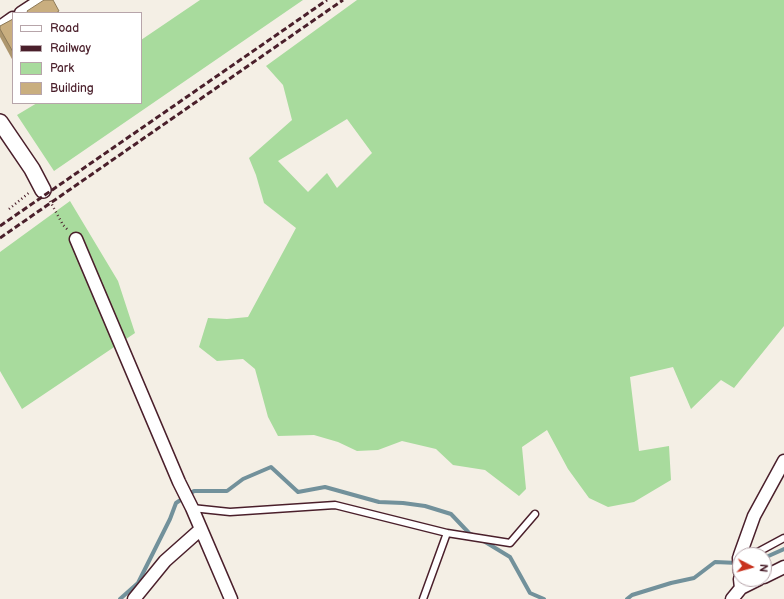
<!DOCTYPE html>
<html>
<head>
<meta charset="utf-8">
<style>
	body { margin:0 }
	#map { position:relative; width:784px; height:599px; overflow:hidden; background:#f4efe5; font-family:"Balsamiq Sans",sans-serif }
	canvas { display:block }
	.legend { position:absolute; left:12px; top:12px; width:130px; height:92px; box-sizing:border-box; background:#fff; border:1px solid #b7a5aa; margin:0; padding:5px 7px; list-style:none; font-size:12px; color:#4a1f2b }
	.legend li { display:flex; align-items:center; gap:8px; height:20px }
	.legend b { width:20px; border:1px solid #b7a5aa }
	.north { position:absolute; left:732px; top:547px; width:40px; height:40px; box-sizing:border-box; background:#fff; border:1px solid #b7a5aa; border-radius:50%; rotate:96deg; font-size:11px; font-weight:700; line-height:16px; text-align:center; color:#4a1f2b }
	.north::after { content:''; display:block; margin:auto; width:14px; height:18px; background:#c8321e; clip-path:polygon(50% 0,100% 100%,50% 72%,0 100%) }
</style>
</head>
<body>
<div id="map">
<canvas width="784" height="599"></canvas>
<ul class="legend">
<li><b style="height:5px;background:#fff"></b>Road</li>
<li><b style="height:5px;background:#4a1f2b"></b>Railway</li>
<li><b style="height:11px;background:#a8db9d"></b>Park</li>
<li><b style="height:11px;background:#c9ae7f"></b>Building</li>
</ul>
<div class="north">N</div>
</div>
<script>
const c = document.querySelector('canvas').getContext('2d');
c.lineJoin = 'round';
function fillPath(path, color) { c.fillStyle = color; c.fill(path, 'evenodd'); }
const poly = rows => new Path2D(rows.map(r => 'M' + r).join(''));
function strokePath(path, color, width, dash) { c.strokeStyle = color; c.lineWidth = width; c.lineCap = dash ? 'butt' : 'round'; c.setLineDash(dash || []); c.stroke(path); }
const green = poly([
	[200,0,303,0,54,171,17,115,37,103,141,103,141,40],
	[357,0,784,0,784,326,734,388,721,380,691,409,673,367,630,377,639,451,669,446,671,480,634,502,608,507,589,498,568,469,547,430,522,447,526,489,519,496,485,470,453,465,436,449,402,441,378,450,357,451,338,442,314,435,278,436,268,417,255,369,243,359,217,361,199,347,208,318,227,319,248,317,296,228,264,203,256,175,249,158,292,120,283,85,266,66],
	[347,119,372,153,337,188,327,173,308,192,278,161],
	[70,201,118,281,135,333,22,409,0,371,0,252]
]);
const stream = poly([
	[482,540,510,557,530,593,544,599],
	[764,558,784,549],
	[120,599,138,583,170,519,176,503,194,491,227,491,243,479,271,467,298,492,325,487,379,502,403,503,425,506,451,514,469,533,476,537],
	[627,599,632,595,671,583,694,578,715,562,738,563]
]);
const path = poly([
	[50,201,63,225,69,231],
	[9,209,30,192]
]);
const service = poly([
	[192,508,230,512,335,505,447,533,423,599],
	[447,533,510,543,535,514],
	[749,555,758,552,784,538]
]);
const minor = poly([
	[21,13,41,0],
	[0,27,13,18],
	[76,239,179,482,192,508,231,599],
	[740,555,754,516,784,461],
	[740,556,739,558,740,572],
	[764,577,784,567],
	[741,588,759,579],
	[134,599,165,561,201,529],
	[732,599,741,588,740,579]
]);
const tertiary = poly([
	[0,122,32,169,43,190]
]);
const rail = poly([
	[0,226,327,0],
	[0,238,343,0]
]);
const wall = poly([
	[13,19,13,61,0,37,0,26]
]);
const building = poly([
	[44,0,53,0,59,11,56,13,28,13,27,11,44,0],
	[13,19,13,52,0,29,0,26,13,19]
]);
fillPath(green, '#a8db9d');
strokePath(stream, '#72919b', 4);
strokePath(service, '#4a1f2b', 9);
strokePath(minor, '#4a1f2b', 15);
strokePath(tertiary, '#4a1f2b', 18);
strokePath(path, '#4a1f2b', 2.5, [1, 3]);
strokePath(service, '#fff', 6);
strokePath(minor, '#fff', 12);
strokePath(tertiary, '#fff', 15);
strokePath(rail, '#4a1f2b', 3, [6, 3]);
fillPath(wall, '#ad966d');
fillPath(building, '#c9ae7f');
strokePath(building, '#8d7a59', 1);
</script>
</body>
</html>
